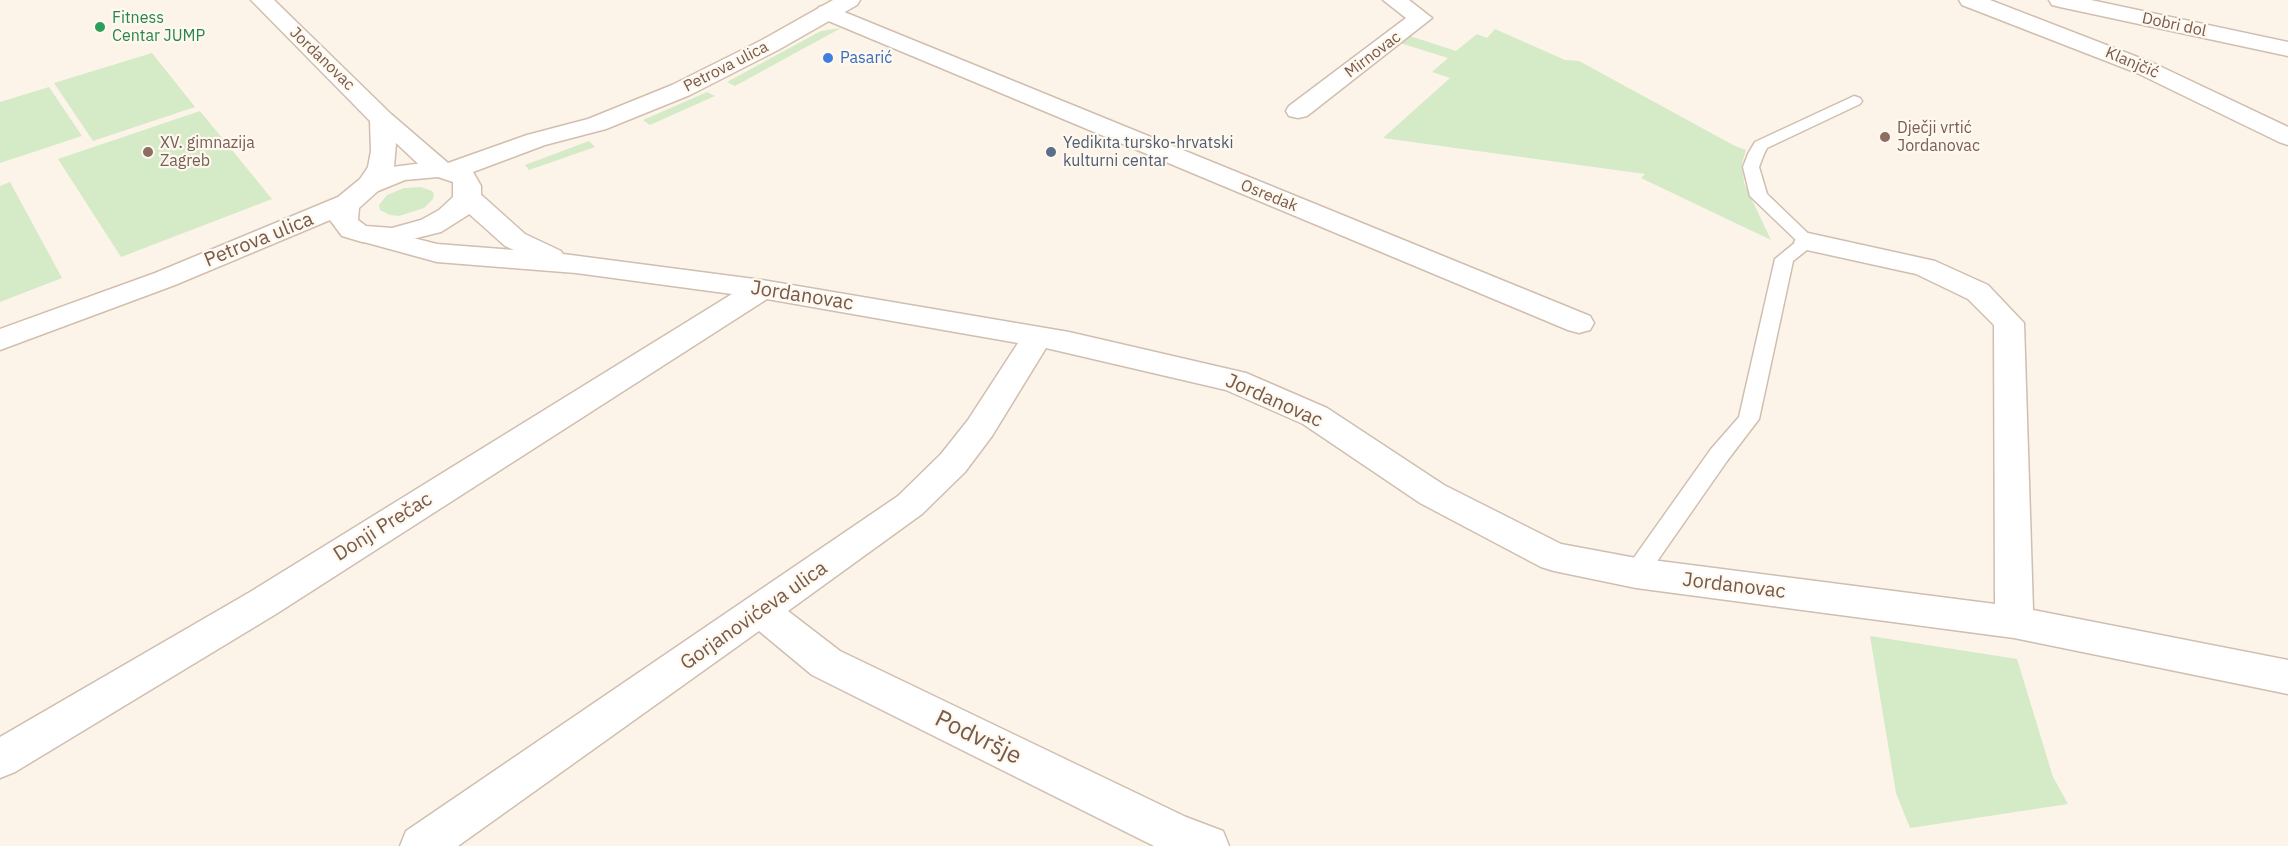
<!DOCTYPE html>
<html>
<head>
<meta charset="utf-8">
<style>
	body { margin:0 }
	canvas { display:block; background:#fcf4e8 }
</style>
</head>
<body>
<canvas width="2288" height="846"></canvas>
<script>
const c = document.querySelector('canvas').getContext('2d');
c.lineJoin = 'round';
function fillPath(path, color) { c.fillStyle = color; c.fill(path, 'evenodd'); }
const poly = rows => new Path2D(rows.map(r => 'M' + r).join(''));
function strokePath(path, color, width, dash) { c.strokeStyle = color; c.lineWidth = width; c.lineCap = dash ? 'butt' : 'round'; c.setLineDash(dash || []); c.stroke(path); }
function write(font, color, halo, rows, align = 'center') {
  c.font = font + ' "IBM Plex Sans",sans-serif'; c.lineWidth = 4.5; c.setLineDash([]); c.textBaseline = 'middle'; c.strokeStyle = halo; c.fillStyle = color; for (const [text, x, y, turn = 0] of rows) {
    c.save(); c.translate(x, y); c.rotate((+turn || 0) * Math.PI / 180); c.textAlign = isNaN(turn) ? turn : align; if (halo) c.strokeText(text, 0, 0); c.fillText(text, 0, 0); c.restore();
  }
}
const green = poly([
	[841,28,735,86,727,82,821,31],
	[1495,29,1565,60,1579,61,1735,146,1746,150,1742,163,1744,183,1771,240,1641,178,1645,174,1383,138,1450,78,1432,72,1448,58,1400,43,1410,36,1456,51,1477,34,1487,38],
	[152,53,195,107,93,141,54,83],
	[49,87,82,136,0,163,0,102],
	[707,92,715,96,650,125,643,120],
	[200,111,272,199,121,257,58,159],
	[589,141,595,147,529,170,525,165],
	[10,182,62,278,0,302,0,186],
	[421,187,432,191,434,194,433,199,424,208,399,216,390,215,380,210,379,205,387,195,404,188],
	[1870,636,2017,659,2053,777,2068,804,1910,828,1896,793]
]);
const lane = poly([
	[1854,96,1860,98,1862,101,1860,104,1767,148,1764,154,1759,167,1767,194,1817,242,1793,261,1759,419,1727,461,1644,580,1636,582,1628,580,1624,573,1628,566,1711,449,1739,417,1775,259,1797,241,1750,196,1743,167,1748,154,1755,142,1854,96]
]);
const street = poly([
	[251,0,274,0,391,114,448,163,452,169,448,175,439,177,430,175,396,143,394,167,378,191,369,193,360,191,356,185,368,167,371,151,370,121,251,0],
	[1383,0,1409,0,1432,18,1307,116,1298,118,1289,116,1286,111,1289,106,1406,18,1383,0],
	[1959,0,1990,0,2153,63,2288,127,2288,145,2279,142,2137,73,1962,5,1959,0],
	[2049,0,2091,0,2288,42,2288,56,2060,7,2052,5,2049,0],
	[827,5,1590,316,1594,323,1590,330,1579,333,1568,330,819,17,816,12,819,7,827,5],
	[467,189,477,191,525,234,561,251,563,254,762,280,1069,332,1246,373,1327,408,1444,485,1561,544,1636,558,1995,604,1994,325,1968,299,1916,274,1798,248,1794,242,1798,236,1808,233,1935,261,1988,285,2024,323,2033,610,2288,660,2288,694,2014,638,1636,588,1554,571,1541,567,1420,503,1303,424,1226,390,1046,348,992,436,965,472,922,514,788,611,840,651,1186,817,1223,831,1229,846,1154,846,812,675,759,631,458,846,400,846,406,831,898,496,941,454,968,420,1018,343,767,299,276,614,15,772,0,778,0,737,250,592,732,294,576,273,437,262,364,242,360,236,364,230,374,228,437,244,514,250,505,246,457,203,453,197,457,191,467,189]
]);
const secondary = poly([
	[833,0,860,0,857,5,778,50,690,95,606,129,545,145,473,172,481,186,481,197,471,213,441,232,392,244,362,242,342,236,330,220,175,285,0,350,0,329,155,273,338,197,360,179,392,167,439,161,448,163,527,135,588,119,672,85,762,40,833,0],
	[438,177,453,182,453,197,439,210,421,220,392,228,366,226,358,220,359,208,378,191,405,180,438,177]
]);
const markers = [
	[100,27,6,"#2e9e5b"],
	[828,58,6,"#3f7fe0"],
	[1885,137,6,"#8d6e63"],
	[148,152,6,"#8d6e63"],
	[1051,152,6,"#5c6f8a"]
];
const farLeisurenames = [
	["Fitness",112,18],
	["Centar JUMP",112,36]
];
const farStreetnames = [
	["Dobri dol",2174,25,12],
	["Mirnovac",1373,55,-37],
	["Jordanovac",322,59,44],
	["Klanjčić",2132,63,23],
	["Petrova ulica",726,67,-27],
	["Osredak",1269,196,22]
];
const farShopnames = [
	["Pasarić",840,58]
];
const farEducationnames = [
	["Dječji vrtić",1897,128],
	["Jordanovac",1897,146],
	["XV. gimnazija",160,143],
	["Zagreb",160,161]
];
const farServicenames = [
	["Yedikıta tursko-hrvatski",1063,143],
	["kulturni centar",1063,161]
];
const streetNames = [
	["Petrova ulica",259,240,-22],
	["Jordanovac",802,296,9],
	["Jordanovac",1274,401,24],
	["Donji Prečac",383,527,-32],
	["Jordanovac",1734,586,7],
	["Gorjanovićeva ulica",754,616,-35]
];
const nearStreetnames = [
	["Podvršje",978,738,26]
];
fillPath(green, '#d5eac6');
strokePath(lane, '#d0beb0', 3);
strokePath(street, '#d0beb0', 3);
strokePath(secondary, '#d3beae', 3);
fillPath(lane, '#fff');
fillPath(street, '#fff');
fillPath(secondary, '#fff');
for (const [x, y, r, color] of markers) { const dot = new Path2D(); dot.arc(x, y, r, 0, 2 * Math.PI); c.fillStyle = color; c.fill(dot); strokePath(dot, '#fff8ee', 2); }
write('16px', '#27864d', '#fff8ee', farLeisurenames, 'left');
write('16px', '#765a4c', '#fff8ee', farStreetnames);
write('16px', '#366cbe', '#fff8ee', farShopnames, 'left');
write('16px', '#785e54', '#fff8ee', farEducationnames, 'left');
write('16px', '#4e5e75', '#fff8ee', farServicenames, 'left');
write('20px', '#765a4c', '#fff8ee', streetNames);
write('24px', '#765a4c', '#fff8ee', nearStreetnames);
</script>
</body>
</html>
